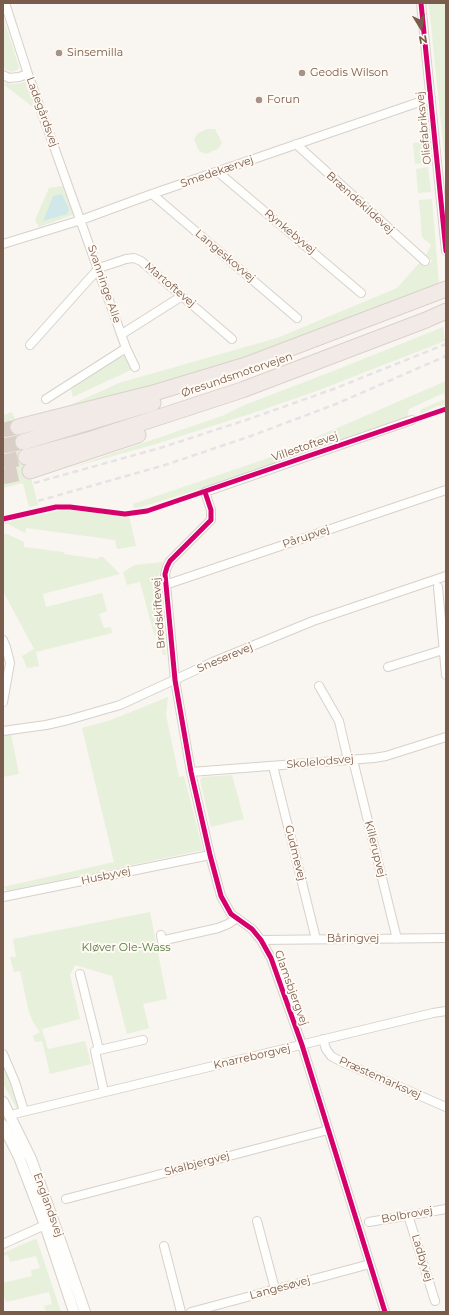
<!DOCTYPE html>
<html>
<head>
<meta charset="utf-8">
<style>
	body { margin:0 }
	#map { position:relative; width:449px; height:1315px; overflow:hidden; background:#f9f5f0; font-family:Montserrat,sans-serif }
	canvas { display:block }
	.frame { position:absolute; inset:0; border:4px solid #7a5c4d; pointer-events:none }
	.north { position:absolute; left:401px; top:8px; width:40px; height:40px; -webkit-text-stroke:3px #fffaf3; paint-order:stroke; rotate:170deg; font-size:11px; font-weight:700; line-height:16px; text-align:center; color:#7a5c4d }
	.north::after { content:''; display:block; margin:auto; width:14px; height:18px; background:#7a5c4d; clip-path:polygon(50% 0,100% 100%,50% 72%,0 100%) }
</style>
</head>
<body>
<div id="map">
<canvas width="449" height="1315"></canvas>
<div class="frame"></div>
<div class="north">N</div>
</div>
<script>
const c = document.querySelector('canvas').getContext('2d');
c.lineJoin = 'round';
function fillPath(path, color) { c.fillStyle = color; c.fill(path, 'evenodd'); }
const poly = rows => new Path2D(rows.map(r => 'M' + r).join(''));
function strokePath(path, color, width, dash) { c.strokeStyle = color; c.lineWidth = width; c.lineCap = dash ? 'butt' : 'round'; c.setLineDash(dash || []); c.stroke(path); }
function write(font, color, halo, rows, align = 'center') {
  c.font = font + ' Montserrat,sans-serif'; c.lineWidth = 4; c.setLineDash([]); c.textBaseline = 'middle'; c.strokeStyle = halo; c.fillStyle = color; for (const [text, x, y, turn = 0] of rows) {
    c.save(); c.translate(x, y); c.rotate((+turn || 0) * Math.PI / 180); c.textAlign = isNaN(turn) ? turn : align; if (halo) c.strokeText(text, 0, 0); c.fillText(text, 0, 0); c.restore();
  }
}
const green = poly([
	[428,3,446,3,446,174,430,15],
	[3,17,19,67,17,70,11,72,3,68,3,41,4,41],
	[25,82,34,108,3,84,3,83,15,84],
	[208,129,215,129,222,143,218,149,206,154,199,151,194,139,198,133],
	[425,142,427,162,415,164,413,143],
	[428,167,431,192,418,193,416,169],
	[63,186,75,214,39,227,35,220,49,188],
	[432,199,439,284,223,367,57,411,119,383,277,338,397,288,421,261,427,266,432,261,426,255,431,245,422,237,419,200],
	[443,327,445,341,314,392,256,412,156,444,70,468,222,416,242,406,341,368],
	[124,356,133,369,73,397,71,389,118,358],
	[446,381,446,405,438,406,420,414,421,409,445,399,444,393,409,409,407,418,201,489,141,507,134,508,133,504,263,460],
	[12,412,17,423,38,505,29,507,23,483,3,488,3,415],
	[69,510,129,516,136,546,117,549,115,540,26,528,25,533,8,524,3,524,3,523,57,511],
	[3,533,7,534,24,542,24,547,64,552,64,554,98,559,99,557,103,557,120,574,43,594,46,607,102,593,107,611,99,614,104,628,111,627,112,633,36,652,39,666,27,668,22,656,34,649,3,591],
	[163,562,159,575,166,655,163,655,159,639,154,634,140,582,127,585,123,572,135,565],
	[168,697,166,715,179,777,184,776,203,850,8,891,3,887,114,862,82,728,111,720],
	[10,729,19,774,3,777,3,730],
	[232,775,244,819,211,827,200,780,202,777],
	[150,912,167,999,143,1004,149,1028,127,1034,112,976,75,965,70,975,80,1019,42,1029,48,1049,85,1041,91,1064,50,1074,42,1041,35,1042,33,1036,40,1032,33,1022,29,1012,20,971,14,972,10,957,16,957,13,939],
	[3,1065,19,1107,17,1109,3,1083],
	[35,1239,37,1240,61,1312,41,1312,46,1311,44,1306,52,1304,49,1292,6,1302,3,1294,3,1283,32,1276,31,1270,40,1268,36,1256,10,1262,8,1255,3,1256,3,1253]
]);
const water = poly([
	[62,194,69,209,67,214,43,221,53,196]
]);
const motorwayTunnel = poly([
	[3,430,18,427],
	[3,446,23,442],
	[3,462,26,457],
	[3,477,30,471]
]);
const minor = poly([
	[5,3,28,74,126,348,135,367],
	[421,3,446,251],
	[3,75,9,78,19,77,28,74],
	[296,144,425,261],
	[218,172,361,293],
	[152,194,297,318],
	[3,244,81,220,152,194,431,98],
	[122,334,182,296],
	[30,345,99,268,126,259,134,258,141,261,232,339],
	[46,399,126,348],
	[165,585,446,490],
	[438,587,446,675],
	[3,640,6,647,10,663,3,702],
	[388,667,443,650],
	[319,686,339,721,348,760],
	[3,731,46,725,68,720,120,705,213,662,313,621,446,576],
	[353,760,397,939],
	[273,766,316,939],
	[191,772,374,758,386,756,446,737],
	[3,897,210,855],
	[161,935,162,941,165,940,218,928,228,924,237,918],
	[261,940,446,938],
	[80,974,99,1050],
	[323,1039,326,1049,331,1056,340,1061,446,1107],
	[3,1054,15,1082,24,1111],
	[104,1092,95,1051,143,1040],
	[10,1115,433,1013,446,1011],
	[66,1199,328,1130],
	[408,1215,435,1301],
	[257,1221,275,1289],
	[369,1222,446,1209],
	[3,1244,45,1225],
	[164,1246,181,1312],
	[191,1312,370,1264],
	[385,1312,302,1045,271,958,261,940,252,929,231,914,221,896,210,855,191,772,175,680,165,574,167,567,170,561,211,520,211,510,205,492,412,420]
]);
const tertiary = poly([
	[3,1102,31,1159,51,1214,85,1312],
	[3,1125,19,1157,45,1225,74,1312]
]);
const motorway = poly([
	[18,427,157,392,246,365,446,289],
	[23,442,153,403],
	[26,457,92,439,242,390,426,320,446,311],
	[30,471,138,435]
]);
const rail = poly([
	[34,483,160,448,246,420,331,390,446,344],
	[38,501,165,465,251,436,336,404,446,356]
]);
const cycleway = poly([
	[421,3,446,251],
	[205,492,211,510,211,520,170,561,167,567,165,574,175,680,191,772,210,855,221,896,231,914,252,929,261,940,271,958,302,1045,385,1312],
	[3,519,56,507,70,507,125,514,147,511,446,409]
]);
const markers = [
	[59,53,4,"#a69286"],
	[302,73,4,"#a69286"],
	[259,100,4,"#a69286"]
];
const poiNames = [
	["Sinsemilla",67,53],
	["Geodis Wilson",310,73],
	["Forun",267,100]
];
const streetNames = [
	["Ladegårdsvej",42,112,70],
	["Oliefabriksvej",424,128,-96],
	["Smedekærvej",217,172,-19],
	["Brændekildevej",360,203,42],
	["Rynkebyvej",290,232,40],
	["Langeskovvej",225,256,40],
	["Svanninge Alle",104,284,71],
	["Martoftevej",170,285,40],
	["Øresundsmotorvejen",237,375,-19],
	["Villestoftevej",305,447,-19],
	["Pårupvej",306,537,-19],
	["Bredskiftevej",159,613,-94],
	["Sneserevej",225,658,-23],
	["Skolelodsvej",320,762,-5],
	["Killerupvej",375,849,76],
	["Gudmevej",295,853,76],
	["Husbyvej",106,876,-12],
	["Båringvej",353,939],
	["Glamsbjergvej",291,988,70],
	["Knarreborgvej",252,1057,-13],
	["Præstemarksvej",380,1078,24],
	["Skalbjergvej",197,1164,-15],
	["Englandsvej",48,1205,70],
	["Bolbrovej",407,1215,-10],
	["Ladbyvej",422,1258,73],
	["Langesøvej",280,1288,-15]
];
const parkNames = [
	["Kløver Ole-Wass",126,948]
];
fillPath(green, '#e7f0db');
fillPath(water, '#d0e8ea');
strokePath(motorwayTunnel, '#d9cfc7', 15, [15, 8]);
strokePath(minor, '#d7d1cb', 10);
strokePath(tertiary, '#d7d1cb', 12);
strokePath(motorway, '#dad1cc', 17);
strokePath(minor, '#fefefd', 8);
strokePath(tertiary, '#fefefd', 10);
strokePath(motorway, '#f2eae7', 15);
strokePath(rail, '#e6e3e7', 2.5, [6, 4]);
strokePath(cycleway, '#d6006c', 5);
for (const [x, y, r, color] of markers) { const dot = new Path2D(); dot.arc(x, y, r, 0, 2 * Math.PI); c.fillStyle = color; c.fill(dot); strokePath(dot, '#fffaf3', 1.5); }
write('11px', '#7a5c4d', '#fffaf3', poiNames, 'left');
write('11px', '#7a5c4d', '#fffaf3', streetNames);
write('11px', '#537a41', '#fffaf3', parkNames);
</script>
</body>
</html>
